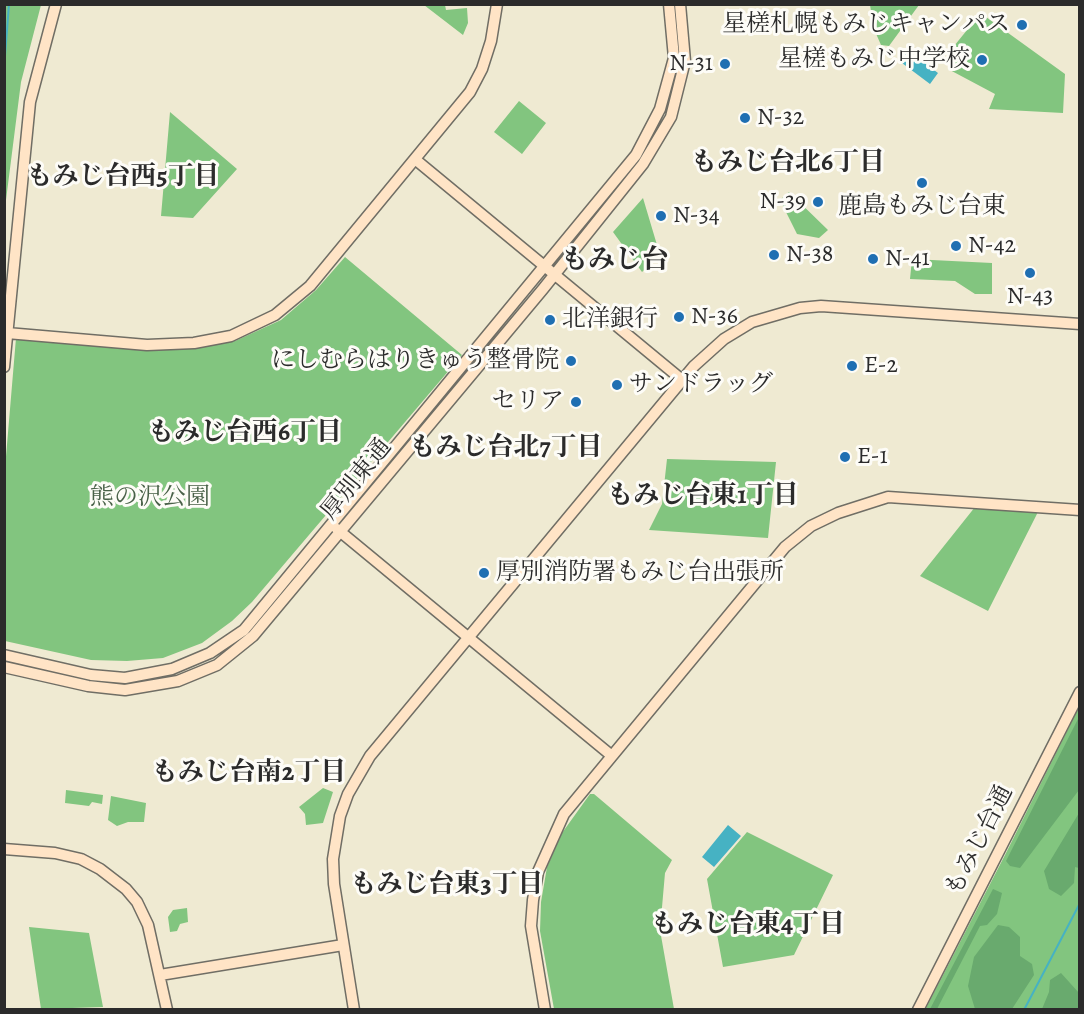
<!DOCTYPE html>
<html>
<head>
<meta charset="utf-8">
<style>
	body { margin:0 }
	#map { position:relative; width:1084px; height:1014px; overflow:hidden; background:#efead2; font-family:Alegreya,serif }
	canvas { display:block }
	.frame { position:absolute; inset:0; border:6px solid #2b2b2b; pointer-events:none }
</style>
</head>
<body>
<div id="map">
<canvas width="1084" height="1014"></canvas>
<div class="frame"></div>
</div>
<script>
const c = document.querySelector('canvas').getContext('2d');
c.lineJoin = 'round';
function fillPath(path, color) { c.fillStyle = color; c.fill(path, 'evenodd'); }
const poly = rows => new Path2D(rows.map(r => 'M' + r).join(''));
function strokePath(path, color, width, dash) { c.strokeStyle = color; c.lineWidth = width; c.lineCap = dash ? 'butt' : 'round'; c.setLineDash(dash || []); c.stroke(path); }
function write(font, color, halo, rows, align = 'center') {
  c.font = font + ' Alegreya,"Noto Serif JP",serif'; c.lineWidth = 6; c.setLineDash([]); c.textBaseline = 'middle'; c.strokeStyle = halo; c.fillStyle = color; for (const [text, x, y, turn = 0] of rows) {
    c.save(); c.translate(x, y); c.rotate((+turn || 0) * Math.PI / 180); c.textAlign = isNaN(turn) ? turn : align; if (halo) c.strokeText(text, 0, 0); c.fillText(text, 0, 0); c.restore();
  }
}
const green = poly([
	[4,5,41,5,21,82,6,200],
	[424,5,445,5,446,10,467,8,468,23,463,35],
	[870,5,870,4,919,5,889,46,881,45,874,29],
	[986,17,1065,74,1063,113,989,109,995,94,948,69,950,51,976,19],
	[519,101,546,123,522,154,494,132],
	[170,112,237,169,193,218,161,216],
	[789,192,828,230,819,238,797,234,780,200],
	[643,198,660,255,642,272,613,232],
	[345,257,462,355,252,602,232,621,202,643,163,658,127,661,91,660,5,641,4,480,16,338,149,351,235,341,281,320,316,290],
	[912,259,992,263,992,294,975,294,955,281,910,279],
	[667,459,776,462,768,538,649,530,662,504],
	[979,502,1041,506,988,611,920,576],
	[1079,707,1079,1009,925,1010,1005,855],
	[323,788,333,792,323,823,306,825,305,814,299,807],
	[66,790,103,795,102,804,92,802,89,806,65,803],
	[590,794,594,794,672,860,665,873,660,930,674,1009,554,1009,540,931,541,902,547,867,562,833],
	[111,796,146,803,144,822,128,822,117,826,108,820],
	[747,832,833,875,794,955,723,967,707,879],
	[187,908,188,922,180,924,177,931,170,932,168,917,173,910],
	[29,927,89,933,103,1007,41,1009]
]);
const forest = poly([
	[1079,717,1079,790,1020,868,1010,866,1006,861],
	[1079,813,1079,868,1075,867,1074,883,1061,896,1049,889,1044,871],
	[993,889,1002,893,997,914,987,925,980,926,937,1009,930,1009],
	[998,925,1009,927,1020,937,1020,956,1032,964,1034,975,1012,1009,975,1009,968,986,974,957],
	[1061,973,1079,993,1079,1009,1042,1009,1049,992,1050,980]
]);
const water = poly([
	[906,49,938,73,930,84,898,60],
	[728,825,741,836,714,867,702,857]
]);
const stream = poly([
	[4,69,9,4],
	[1024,1010,1080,903]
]);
const secondary = poly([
	[416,160,681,379],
	[7,333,147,345,194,343,231,336,275,315,310,286,470,92,482,69,491,41,497,4],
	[4,367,30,102,56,4],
	[337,529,612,756],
	[4,655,91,675,125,678,172,669,210,653,244,630,636,155,660,109,674,58,669,4],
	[4,667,88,686,125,690,178,681,217,665,253,636,543,289,643,164,671,117,685,61,680,4],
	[4,849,55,853,81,859,100,869,126,889,137,902,148,925,167,1010],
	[160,975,343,945],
	[354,1010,334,884,333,859,340,816,348,794,370,756,694,366,724,339,752,322,800,308,821,306,1080,324],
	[545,1010,531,926,533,900,538,872,564,814,785,547,811,526,838,513,888,497,1080,510],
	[918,1010,1080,692]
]);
const markers = [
	[1022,25,6,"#1f6fb2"],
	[982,60,6,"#1f6fb2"],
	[725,64,6,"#1f6fb2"],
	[745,118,6,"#1f6fb2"],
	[922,183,6,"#1f6fb2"],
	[818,202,6,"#1f6fb2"],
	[661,216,6,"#1f6fb2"],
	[956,246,6,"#1f6fb2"],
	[774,255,6,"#1f6fb2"],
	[873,259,6,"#1f6fb2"],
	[1030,273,6,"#1f6fb2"],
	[679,317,6,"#1f6fb2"],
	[550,320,6,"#1f6fb2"],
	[571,361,6,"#1f6fb2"],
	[852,366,6,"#1f6fb2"],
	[617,385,6,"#1f6fb2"],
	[576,402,6,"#1f6fb2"],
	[845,457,6,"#1f6fb2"],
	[484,573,6,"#1f6fb2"]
];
const poiNames = [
	["星槎札幌もみじキャンパス",1010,25,"right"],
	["星槎もみじ中学校",970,60,"right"],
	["N-31",713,64,"right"],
	["N-32",757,118],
	["N-39",806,202,"right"],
	["鹿島もみじ台東",922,207,"center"],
	["N-34",673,216],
	["N-42",968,246],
	["N-38",786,255],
	["N-41",885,259],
	["N-43",1030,297,"center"],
	["N-36",691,317],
	["北洋銀行",562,320],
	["にしむらはりきゅう整骨院",559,361,"right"],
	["E-2",864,366],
	["サンドラッグ",629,385],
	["セリア",564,402,"right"],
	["E-1",857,457],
	["厚別消防署もみじ台出張所",496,573]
];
const streetNames = [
	["厚別東通",357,480,-51],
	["もみじ台通",980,841,-63]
];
const parkNames = [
	["熊の沢公園",150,498]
];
const neighbourhoodNames = [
	["もみじ台北6丁目",788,164],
	["もみじ台西5丁目",123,178],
	["もみじ台西6丁目",245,434],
	["もみじ台北7丁目",506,449],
	["もみじ台東1丁目",703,497],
	["もみじ台南2丁目",249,774],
	["もみじ台東3丁目",447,886],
	["もみじ台東4丁目",748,926]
];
const quarterNames = [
	["もみじ台",615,261]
];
fillPath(green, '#82c57f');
fillPath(forest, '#69aa6e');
fillPath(water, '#46b2c3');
strokePath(stream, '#46b2c3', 2);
strokePath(secondary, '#706e65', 13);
strokePath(secondary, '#ffe4c6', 10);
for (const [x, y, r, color] of markers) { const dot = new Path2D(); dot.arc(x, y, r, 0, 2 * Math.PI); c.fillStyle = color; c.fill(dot); strokePath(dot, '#fdfcf7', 2); }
write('24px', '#2b2b2b', '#fdfcf7', poiNames, 'left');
write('24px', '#2b2b2b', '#fdfcf7', streetNames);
write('24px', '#496148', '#fdfcf7', parkNames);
write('bold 26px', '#2b2b2b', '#fdfcf7', neighbourhoodNames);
write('bold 27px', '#2b2b2b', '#fdfcf7', quarterNames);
</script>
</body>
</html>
